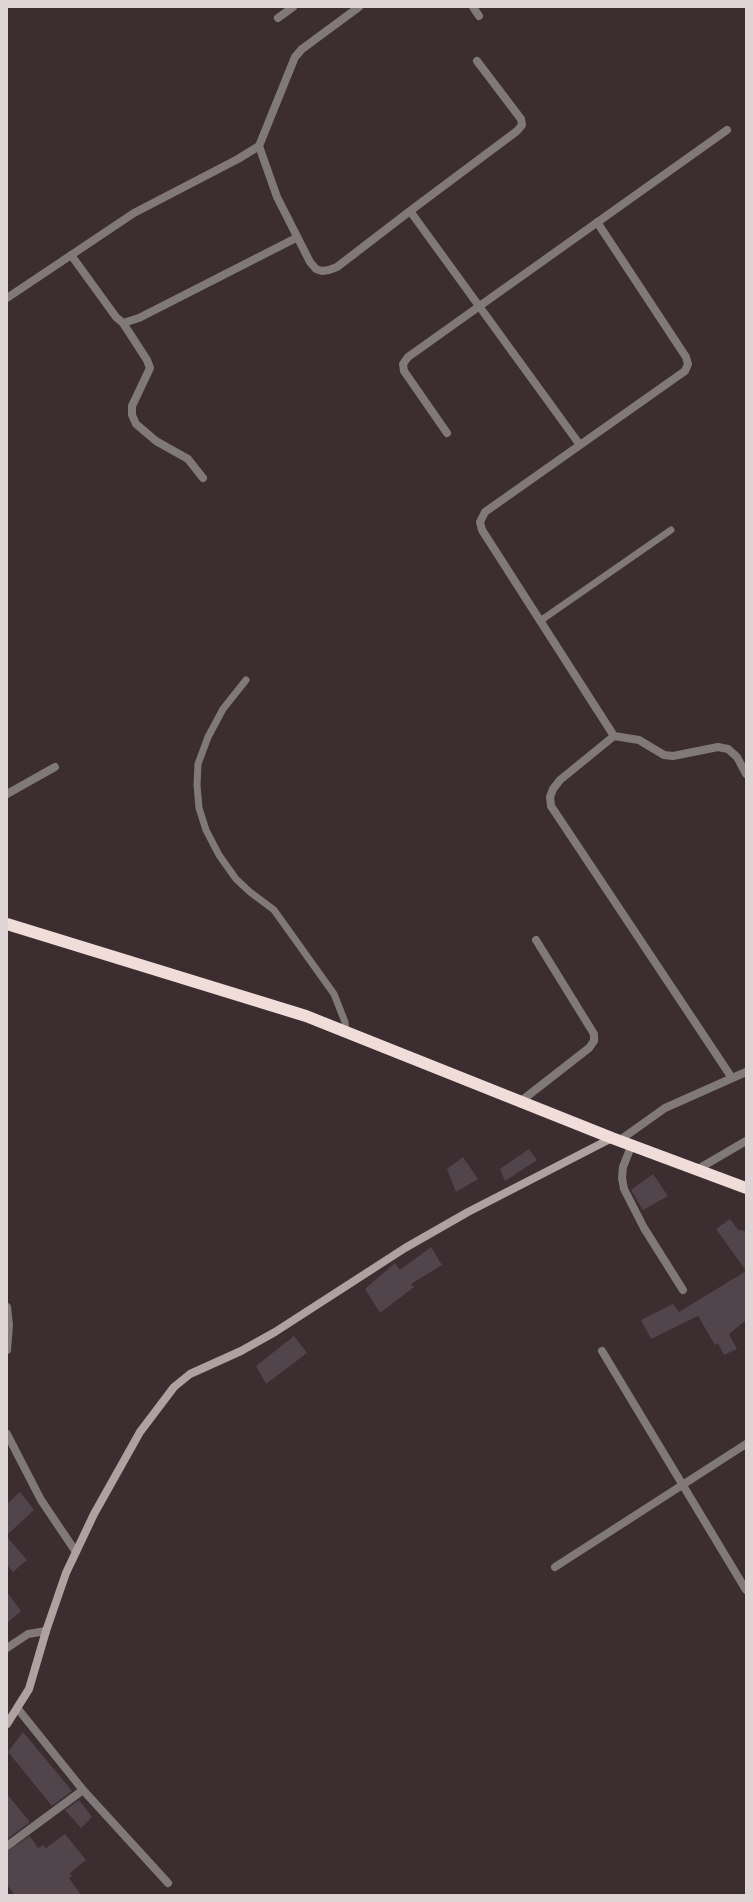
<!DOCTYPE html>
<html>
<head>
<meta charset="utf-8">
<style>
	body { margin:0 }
	#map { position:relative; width:753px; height:1902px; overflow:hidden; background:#3c2d30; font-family:Lora,serif }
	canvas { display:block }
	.frame { position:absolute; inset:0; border:8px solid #ded4d6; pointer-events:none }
</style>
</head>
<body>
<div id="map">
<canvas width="753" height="1902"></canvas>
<div class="frame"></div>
</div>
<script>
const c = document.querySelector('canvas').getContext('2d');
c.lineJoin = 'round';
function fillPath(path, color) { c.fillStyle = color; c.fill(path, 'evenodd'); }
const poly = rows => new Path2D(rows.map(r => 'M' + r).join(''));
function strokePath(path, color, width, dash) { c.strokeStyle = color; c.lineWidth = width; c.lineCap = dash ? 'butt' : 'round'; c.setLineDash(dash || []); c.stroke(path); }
const building = poly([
	[529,1149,537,1160,505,1181,500,1169],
	[463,1157,478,1179,456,1192,447,1169],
	[653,1174,668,1196,643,1210,631,1190],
	[730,1219,738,1230,746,1231,746,1320,729,1334,737,1349,724,1355,718,1343,715,1345,698,1316,651,1339,641,1320,673,1304,679,1312,746,1271,716,1229],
	[431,1247,442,1265,411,1284,414,1287,380,1313,365,1289,395,1263,400,1270],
	[294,1336,307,1353,266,1384,256,1366],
	[20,1492,34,1510,7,1535,7,1504],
	[7,1537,27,1560,13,1572,7,1565],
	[7,1592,21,1611,7,1623],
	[23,1732,72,1791,52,1806,8,1752],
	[7,1794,30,1822,7,1839],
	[79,1800,92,1817,81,1828,65,1810],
	[65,1834,86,1860,70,1873,72,1876,69,1878,81,1895,15,1895,7,1885,7,1851,30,1836,38,1848,43,1845,46,1848]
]);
const lane = poly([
	[540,621,671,530],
	[246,680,223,709,208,737,198,764,197,785,199,808,206,830,219,855,236,879,250,892,274,910,334,994,345,1022,346,1032]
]);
const street = poly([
	[473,7,479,16],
	[278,18,293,7],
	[259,146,277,197,310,262,316,269,322,271,329,270,337,267,410,211,517,131,522,125,521,119,477,61],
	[410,211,580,445],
	[597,222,686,357,688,364,685,371,485,512,480,522,482,530,614,736,560,780,553,789,550,797,551,806,732,1078],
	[71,255,116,317,123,323,139,318,296,238],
	[7,298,134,213,238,159,259,146,295,57,302,49,359,7],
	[123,323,147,360,150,368,132,406,132,415,136,424,156,441,188,459,203,478],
	[447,433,404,371,403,364,408,357,727,130],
	[614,736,639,740,664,755,673,756,718,747,728,749,737,757,746,774],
	[7,794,55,767],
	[521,1101,589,1048,594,1041,594,1034,536,940],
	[620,1140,665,1108,746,1072],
	[632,1144,623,1167,622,1178,624,1189,644,1228,683,1290],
	[698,1169,746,1141],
	[7,1307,9,1325,7,1350],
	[602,1351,746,1590],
	[7,1434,41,1500,76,1552],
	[555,1567,746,1444],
	[7,1648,28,1634,46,1631],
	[18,1709,83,1790,168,1883],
	[7,1846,83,1790]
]);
const secondary = poly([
	[7,1724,29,1689,46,1631,66,1573,94,1514,140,1432,174,1387,190,1374,241,1351,275,1332,405,1248,468,1212,612,1138]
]);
const highway = poly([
	[7,924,306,1016,612,1138,746,1188]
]);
fillPath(building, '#51444b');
strokePath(lane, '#817978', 7);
strokePath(street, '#817978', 8);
strokePath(secondary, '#aea19f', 8);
strokePath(highway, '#f0dcd9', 12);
</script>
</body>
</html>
